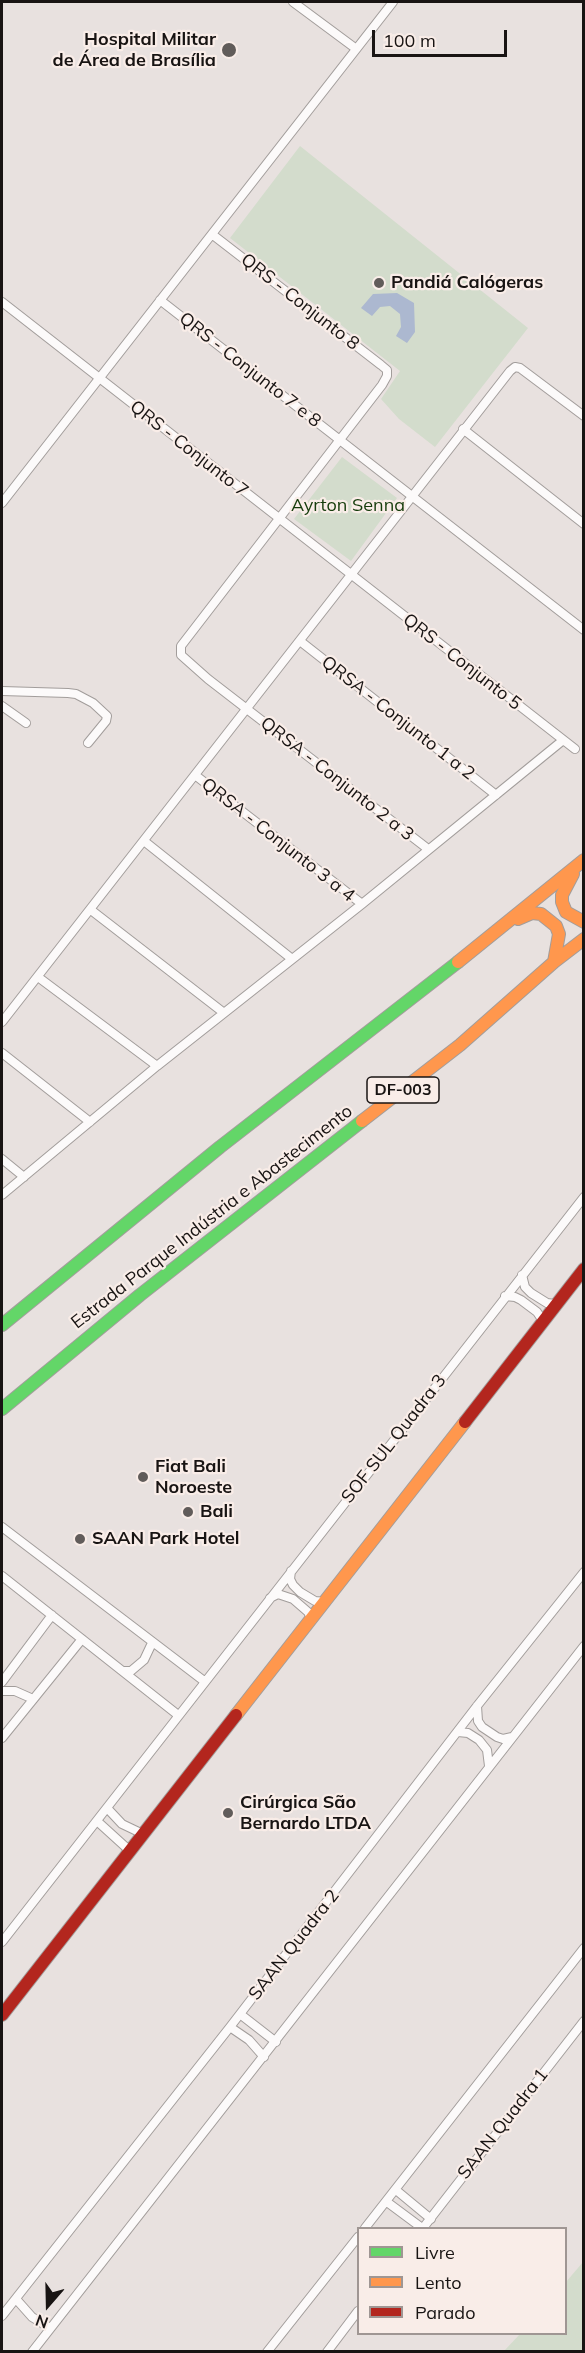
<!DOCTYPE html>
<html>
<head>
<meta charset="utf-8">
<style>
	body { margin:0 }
	#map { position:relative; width:585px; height:2353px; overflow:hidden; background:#e8e1df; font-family:Mulish,sans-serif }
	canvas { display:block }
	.frame { position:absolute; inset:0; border:3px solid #181413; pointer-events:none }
	.legend { position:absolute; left:357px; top:2227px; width:210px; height:108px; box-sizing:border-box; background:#f9ede8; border:2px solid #9f9693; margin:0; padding:8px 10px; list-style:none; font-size:18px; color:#181413 }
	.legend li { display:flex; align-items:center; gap:12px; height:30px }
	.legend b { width:30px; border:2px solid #9f9693 }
	.north { position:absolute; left:18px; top:2275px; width:60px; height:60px; -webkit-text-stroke:4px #f9ede8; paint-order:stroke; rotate:200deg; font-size:16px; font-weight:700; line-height:24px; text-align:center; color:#181413 }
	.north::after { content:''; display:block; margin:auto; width:21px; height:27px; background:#181413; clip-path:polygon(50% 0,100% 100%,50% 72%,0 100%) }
	.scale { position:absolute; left:372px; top:30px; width:135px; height:27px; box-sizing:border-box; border:3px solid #181413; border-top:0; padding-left:8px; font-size:18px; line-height:21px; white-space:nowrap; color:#181413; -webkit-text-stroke:4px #f9ede8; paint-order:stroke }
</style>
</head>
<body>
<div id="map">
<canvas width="585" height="2353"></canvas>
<div class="frame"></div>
<ul class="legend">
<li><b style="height:8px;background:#63d668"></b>Livre</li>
<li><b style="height:8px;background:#ff974d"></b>Lento</li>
<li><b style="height:8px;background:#b3261e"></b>Parado</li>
</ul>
<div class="north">N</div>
<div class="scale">100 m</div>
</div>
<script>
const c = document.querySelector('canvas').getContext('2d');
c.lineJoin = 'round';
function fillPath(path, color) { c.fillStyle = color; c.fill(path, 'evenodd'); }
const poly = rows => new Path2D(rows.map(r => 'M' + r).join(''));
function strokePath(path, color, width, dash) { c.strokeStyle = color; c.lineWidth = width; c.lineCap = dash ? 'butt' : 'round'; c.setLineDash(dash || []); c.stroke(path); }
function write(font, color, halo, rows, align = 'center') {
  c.font = font + ' Mulish,sans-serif'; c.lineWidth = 4.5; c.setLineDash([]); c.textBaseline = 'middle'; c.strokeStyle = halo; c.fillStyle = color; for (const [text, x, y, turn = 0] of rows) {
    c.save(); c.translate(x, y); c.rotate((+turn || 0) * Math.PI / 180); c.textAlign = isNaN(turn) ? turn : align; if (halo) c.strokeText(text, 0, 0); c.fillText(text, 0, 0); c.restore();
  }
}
const green = poly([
	[300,146,528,328,435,447,399,419,381,399,400,371,230,238],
	[342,457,397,498,351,561,294,519],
	[583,2262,583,2351,504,2351,520,2334,566,2334,566,2282]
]);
const water = poly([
	[397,293,414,303,415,332,407,343,396,336,401,327,400,314,390,306,380,307,372,316,361,308,373,294]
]);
const street = poly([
	[293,2,355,48],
	[213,235,381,365,387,370,387,376,382,385,181,646,181,655,208,679,428,849],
	[160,300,584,630],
	[2,302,575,749],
	[463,429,584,524],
	[2,503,393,2],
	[300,641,496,795],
	[2,691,68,693,76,694,93,703,107,716,106,721,88,743],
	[2,706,26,723],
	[195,775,362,904],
	[144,841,292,959],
	[91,910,224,1013],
	[38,977,157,1066],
	[2,1022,510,371,515,367,520,368,584,416],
	[2,1053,90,1122],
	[2,1159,24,1177],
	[2,1195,157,1066,362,904,562,741],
	[522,1275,525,1287,531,1293,547,1303,555,1304],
	[505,1296,515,1297,521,1300,537,1312,543,1321],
	[2,1527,204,1681],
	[291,1571,290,1579,293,1585,300,1592,315,1601,326,1602],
	[2,1576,178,1715],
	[270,1598,278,1594,293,1599,308,1612,312,1620],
	[124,1671,131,1671,144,1660,152,1643],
	[2,1682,52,1615],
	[2,1691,15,1691,33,1699],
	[477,1706,478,1721,482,1727,497,1737,503,1739,512,1737],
	[458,1732,468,1733,479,1740,487,1750,489,1766],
	[2,1738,82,1639],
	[107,1808,122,1824,143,1834],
	[97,1821,130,1851],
	[2,1942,584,1197],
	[240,2014,276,2042],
	[230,2027,249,2040,264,2057],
	[396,2190,431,2219],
	[387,2202,422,2228],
	[365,2228,584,1948],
	[423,2228,584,2021],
	[16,2299,32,2317,50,2328],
	[2,2316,230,2027,477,1706,584,1572],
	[32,2352,584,1646],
	[267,2352,358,2237],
	[327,2352,358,2311]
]);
const fast = poly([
	[2,1325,220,1147,458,962],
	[2,1409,140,1295,362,1121]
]);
const slow = poly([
	[573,874,562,895,562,902,566,912,584,922],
	[518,919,532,913,541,914,556,926,559,934,554,962],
	[458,962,584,860],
	[362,1121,460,1045,554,962,584,939],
	[236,1715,465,1422]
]);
const jam = poly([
	[465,1422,584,1269],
	[2,2015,236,1715]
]);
const markers = [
	[229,50,8,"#615c5a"],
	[379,283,6,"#615c5a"],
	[143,1477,6,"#615c5a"],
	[188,1512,6,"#615c5a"],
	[80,1539,6,"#615c5a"],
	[228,1813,6,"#615c5a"]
];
const shields = [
	[403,1090,72]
];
const shieldNames = [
	["DF-003",403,1090]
];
const poiNames = [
	["Hospital Militar",216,40,"right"],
	["de Área de Brasília",216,61,"right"],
	["Pandiá Calógeras",391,283],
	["Fiat Bali",155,1467],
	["Noroeste",155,1488],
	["Bali",200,1512],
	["SAAN Park Hotel",92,1539],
	["Cirúrgica São",240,1803],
	["Bernardo LTDA",240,1824]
];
const streetNames = [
	["QRS - Conjunto 8",300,302,38],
	["QRS - Conjunto 7 e 8",250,370,38],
	["QRS - Conjunto 7",189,449,38],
	["QRS - Conjunto 5",462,662,38],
	["QRSA - Conjunto 1 a 2",398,718,38],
	["QRSA - Conjunto 2 a 3",337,779,38],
	["QRSA - Conjunto 3 a 4",278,840,38],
	["Estrada Parque Indústria e Abastecimento",212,1217,-38],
	["SOF SUL Quadra 3",394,1439,-52],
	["SAAN Quadra 2",294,1945,-52],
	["SAAN Quadra 1",503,2124,-52]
];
const parkNames = [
	["Ayrton Senna",348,506]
];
fillPath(green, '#d3dccc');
fillPath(water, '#acb8d0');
strokePath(street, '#a29d9b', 10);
strokePath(fast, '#a29d9b', 14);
strokePath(slow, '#a29d9b', 14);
strokePath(jam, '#a29d9b', 14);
strokePath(street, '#fcfafa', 8);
strokePath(fast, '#63d668', 12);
strokePath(slow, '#ff974d', 12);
strokePath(jam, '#b3261e', 12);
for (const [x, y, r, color] of markers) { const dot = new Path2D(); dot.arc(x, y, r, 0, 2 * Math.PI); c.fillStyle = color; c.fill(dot); strokePath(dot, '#f9ede8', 2); }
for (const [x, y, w] of shields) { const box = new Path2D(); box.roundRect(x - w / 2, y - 13, w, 26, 4.5); c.fillStyle = '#f9ede8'; c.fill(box); strokePath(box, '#181413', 1.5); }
write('bold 16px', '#181413', null, shieldNames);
write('bold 18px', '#181413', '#f9ede8', poiNames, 'left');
write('18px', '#181413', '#f9ede8', streetNames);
write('18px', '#153c0b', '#f9ede8', parkNames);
</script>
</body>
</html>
